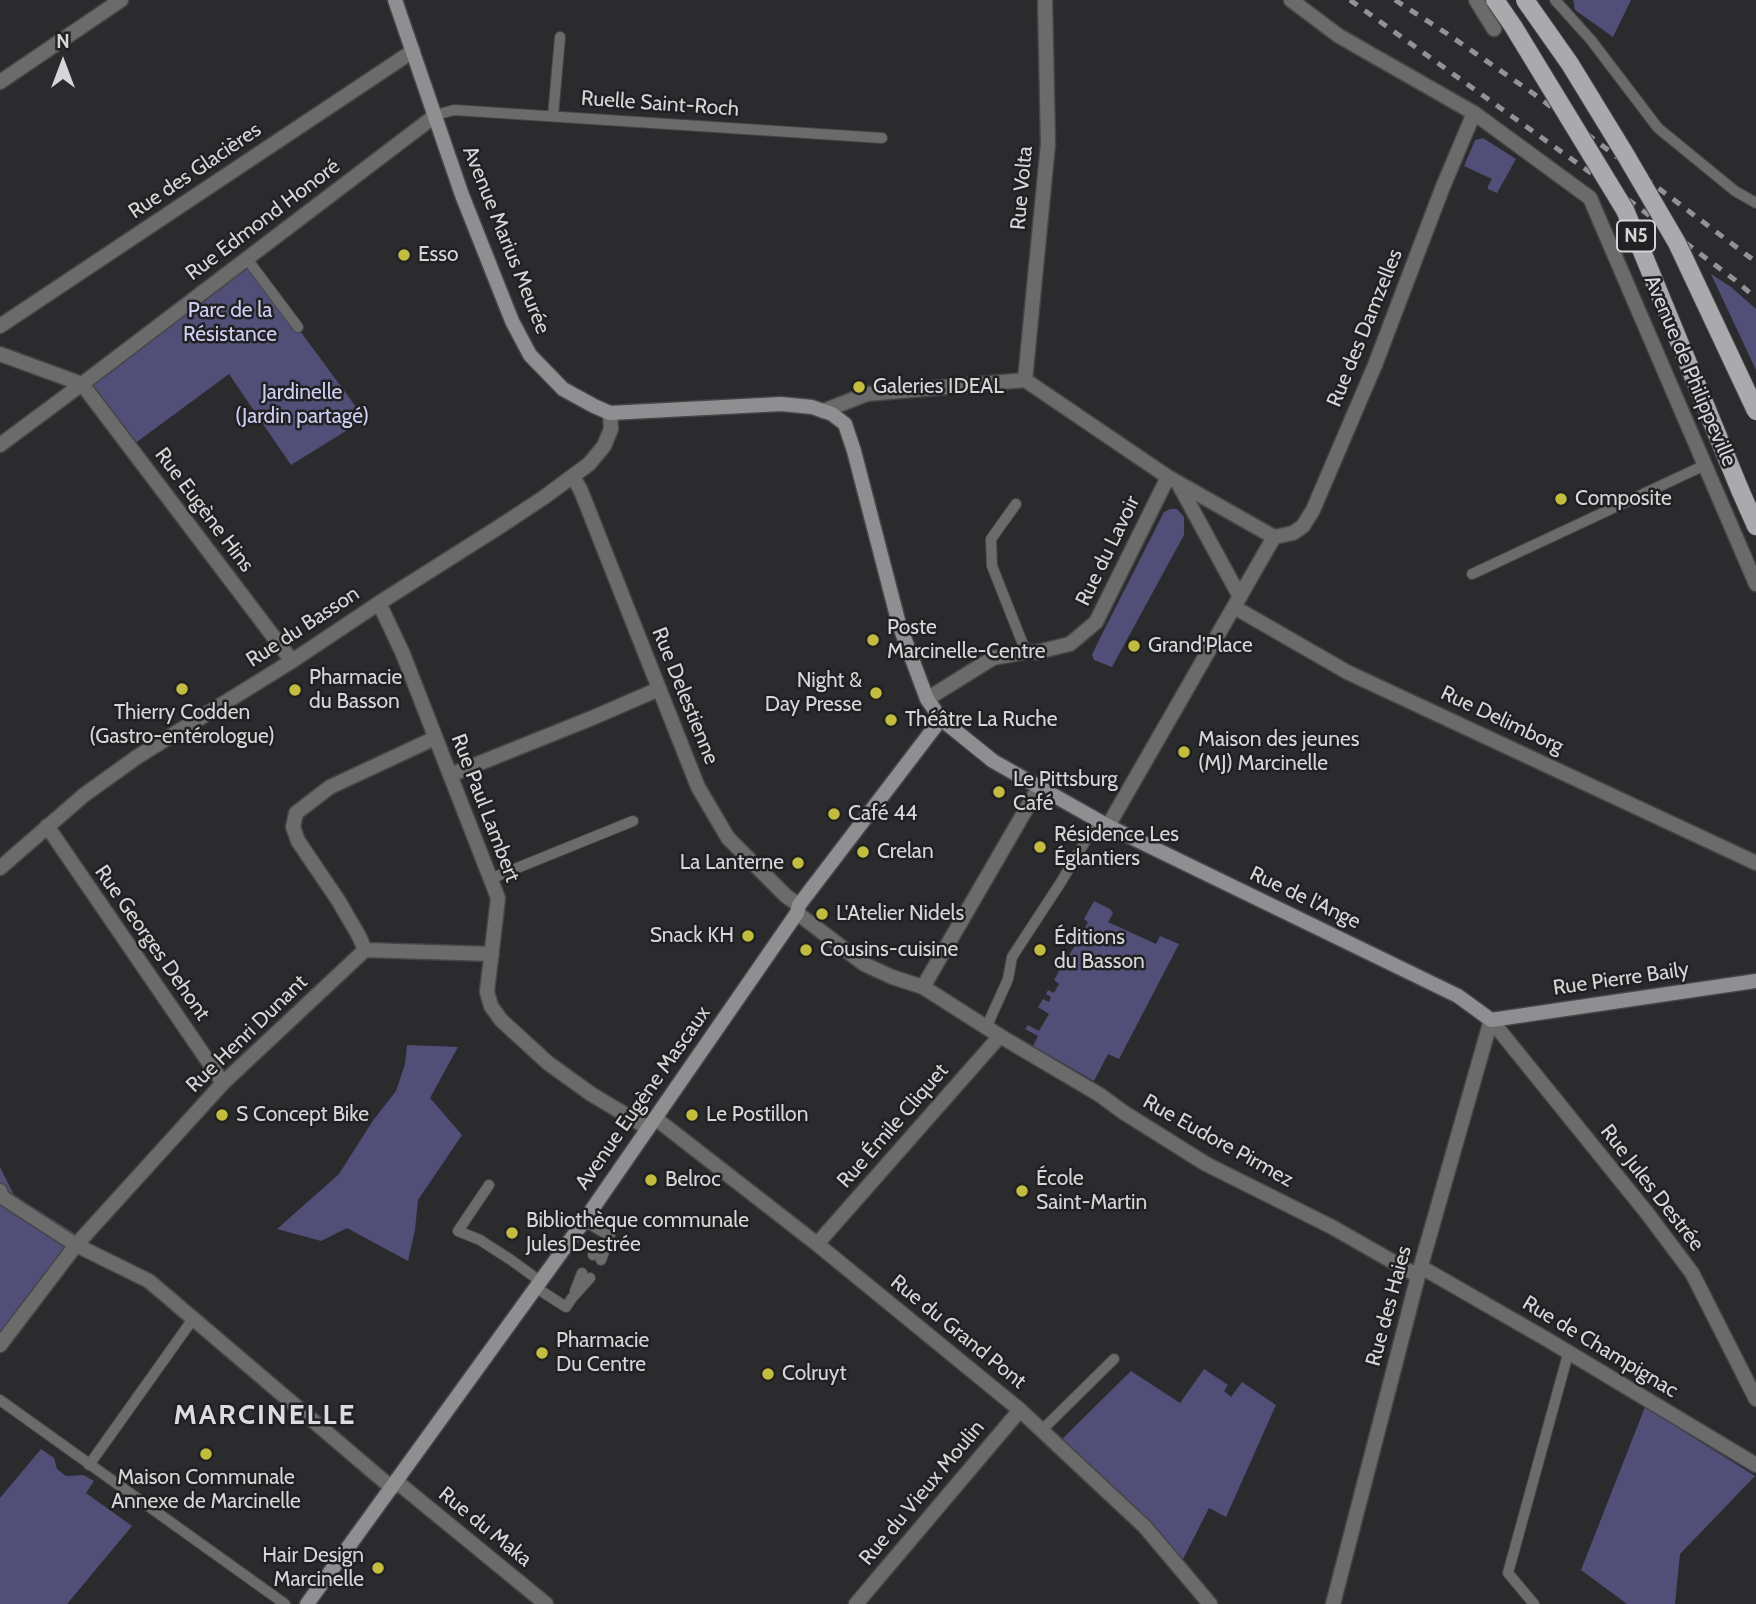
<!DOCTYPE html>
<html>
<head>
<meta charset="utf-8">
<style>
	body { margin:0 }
	#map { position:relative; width:1756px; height:1604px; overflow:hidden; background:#2b2b2e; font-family:Cabin,sans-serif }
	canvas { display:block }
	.north { position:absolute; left:28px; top:28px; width:70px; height:70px; -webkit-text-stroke:5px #212124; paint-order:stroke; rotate:0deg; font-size:19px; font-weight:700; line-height:28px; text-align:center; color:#d6d6d8 }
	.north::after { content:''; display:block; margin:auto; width:24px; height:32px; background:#d6d6d8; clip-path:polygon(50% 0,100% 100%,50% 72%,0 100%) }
</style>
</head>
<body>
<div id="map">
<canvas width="1756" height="1604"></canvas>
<div class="north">N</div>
</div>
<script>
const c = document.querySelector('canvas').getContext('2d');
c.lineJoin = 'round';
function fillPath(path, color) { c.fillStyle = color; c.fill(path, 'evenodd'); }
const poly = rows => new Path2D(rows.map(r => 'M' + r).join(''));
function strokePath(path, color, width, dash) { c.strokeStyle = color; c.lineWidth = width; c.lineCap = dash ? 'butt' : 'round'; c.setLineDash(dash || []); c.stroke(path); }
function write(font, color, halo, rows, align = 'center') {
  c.font = font + ' Cabin,sans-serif'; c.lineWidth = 5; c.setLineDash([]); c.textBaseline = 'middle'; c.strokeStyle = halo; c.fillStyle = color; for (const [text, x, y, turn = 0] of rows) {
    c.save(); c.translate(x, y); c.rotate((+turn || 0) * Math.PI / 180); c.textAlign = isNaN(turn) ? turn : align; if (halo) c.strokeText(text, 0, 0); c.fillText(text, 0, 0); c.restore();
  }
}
const green = poly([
	[1573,0,1631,0,1613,37,1575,10],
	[1483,138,1516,159,1497,193,1488,189,1488,186,1492,179,1464,166,1475,140],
	[247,259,365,419,291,465,229,374,130,447,82,384],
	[1711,274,1731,287,1756,309,1756,370],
	[1170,509,1177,509,1184,517,1184,535,1112,667,1094,660,1092,655,1097,644,1164,512],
	[1094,901,1110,909,1113,913,1108,922,1156,944,1160,936,1179,944,1119,1059,1108,1054,1094,1081,1033,1046,1038,1036,1025,1029,1028,1025,1039,1031,1049,1014,1038,1007,1043,999,1049,1002,1051,997,1046,994,1048,990,1054,993,1059,984,1054,980,1059,971,1055,968,1058,961,1064,963,1078,941,1088,922,1084,919],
	[407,1045,458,1047,430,1098,462,1135,418,1200,415,1230,408,1261,347,1228,321,1241,277,1229,339,1174,372,1122,396,1091,405,1064],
	[0,1167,14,1195,74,1233,76,1246,0,1345],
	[1204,1369,1228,1385,1224,1391,1231,1397,1242,1382,1276,1405,1226,1517,1209,1508,1179,1567,1057,1444,1131,1371,1180,1403],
	[1645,1407,1755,1476,1680,1554,1675,1604,1627,1604,1581,1570],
	[41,1449,54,1458,57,1469,66,1476,83,1475,94,1481,86,1493,132,1526,67,1604,0,1604,0,1498]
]);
const service = poly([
	[1555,0,1591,40,1658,128,1735,191,1756,203],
	[436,115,454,110,882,138],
	[553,116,560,37],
	[247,259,298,327],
	[1016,504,991,539,992,566,1026,652],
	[1472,574,1705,465],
	[490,879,633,821],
	[986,1028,1008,979,1012,957,1061,882,1098,820],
	[489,1185,458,1231,480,1240,511,1260,540,1281],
	[584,1221,610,1236],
	[593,1255,605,1242],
	[601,1260,610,1236],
	[535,1287,566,1307,572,1298,590,1278],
	[575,1291,582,1273],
	[0,1400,285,1604],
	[1042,1430,1114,1359],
	[89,1465,193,1319],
	[1534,1604,1508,1573,1568,1354]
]);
const minor = poly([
	[1291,0,1339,36,1474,113,1590,198,1756,584],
	[1476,0,1494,29],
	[0,82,121,0],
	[0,326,413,51],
	[0,354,82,384],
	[1025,380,1048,144,1045,0],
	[82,384,292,661],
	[823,411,867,394,1025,380,1168,477,1274,537],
	[0,445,82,384,436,115],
	[573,476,581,491,698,787,728,838,786,896,799,905],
	[1178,483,1240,597],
	[1274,537,1293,533,1303,526,1313,510,1375,365,1442,189,1474,113],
	[379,603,403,654,498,898,487,992,491,1006,501,1020,548,1063,591,1094,648,1128],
	[1234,607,1347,672,1756,863],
	[927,699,993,658,1026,652,1037,652,1070,644,1096,622,1168,477],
	[450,775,592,718,659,689],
	[47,826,223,1083],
	[1108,826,1274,537],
	[0,868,84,795,137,757,292,661,379,603,499,527,543,498,589,464,604,446,611,429,610,413],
	[797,913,864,964,892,977,923,987,1000,1036,1100,1095,1123,1112,1206,1164,1332,1227,1418,1276],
	[365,950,359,936,338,900,298,841,293,827,296,813,330,787,435,738],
	[923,987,1039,787],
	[655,1118,817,1244,1020,1410,1145,1527,1210,1604],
	[0,1191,2,1197,76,1245,149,1281,392,1488],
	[817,1244,1000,1036],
	[1421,1267,1548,1340,1756,1465],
	[0,1345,76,1245,223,1083,365,950,492,954],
	[397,1482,546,1604],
	[856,1604,1020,1410],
	[1333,1604,1418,1276,1491,1020]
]);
const tertiary = poly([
	[1491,1020,1647,1213,1692,1273,1756,1399]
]);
const secondary = poly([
	[395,0,462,195,512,321,530,355,563,389,594,406,610,413,781,404,812,407,832,414,845,424,854,451,899,624,927,699,941,719,993,761,1108,826,1458,996,1491,1020,1756,981],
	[307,1604,584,1221,797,913,799,905,941,719]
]);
const primary = poly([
	[1740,490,1756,526]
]);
const rail = poly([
	[1350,0,1630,201,1735,280,1756,298],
	[1395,0,1446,33,1534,94,1756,262]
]);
const primaryBridge = poly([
	[1495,0,1513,26,1625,210,1740,490],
	[1525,0,1570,64,1625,154,1677,243,1756,411]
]);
const markers = [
	[404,255,7,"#c2bd3f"],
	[859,387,7,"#c2bd3f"],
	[1561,499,7,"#c2bd3f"],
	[873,640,7,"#c2bd3f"],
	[1134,646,7,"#c2bd3f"],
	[182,689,7,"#c2bd3f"],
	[295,690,7,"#c2bd3f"],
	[876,693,7,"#c2bd3f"],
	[891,720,7,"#c2bd3f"],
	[1184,752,7,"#c2bd3f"],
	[999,792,7,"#c2bd3f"],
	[834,814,7,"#c2bd3f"],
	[1040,847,7,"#c2bd3f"],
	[863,852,7,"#c2bd3f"],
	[798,863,7,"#c2bd3f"],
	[822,914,7,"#c2bd3f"],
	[748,936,7,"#c2bd3f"],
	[806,950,7,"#c2bd3f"],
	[1040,950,7,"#c2bd3f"],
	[222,1115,7,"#c2bd3f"],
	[692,1115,7,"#c2bd3f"],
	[651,1180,7,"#c2bd3f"],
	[1022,1191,7,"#c2bd3f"],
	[512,1233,7,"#c2bd3f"],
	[542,1353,7,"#c2bd3f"],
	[768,1374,7,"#c2bd3f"],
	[206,1454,7,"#c2bd3f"],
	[378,1568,7,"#c2bd3f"]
];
const shields = [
	[1636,236,38]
];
const shieldNames = [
	["N5",1636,236]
];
const streetNames = [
	["Ruelle Saint-Roch",660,104,4],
	["Rue des Glacières",195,171,-34],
	["Rue Volta",1022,188,-85],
	["Rue Edmond Honoré",263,220,-37],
	["Avenue Marius Meurée",506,240,68],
	["Rue des Damzelles",1365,328,-68],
	["Avenue de Philippeville",1690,371,67],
	["Rue Eugène Hins",204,510,53],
	["Rue du Lavoir",1108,551,-64],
	["Rue du Basson",303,627,-33],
	["Rue Delestienne",685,696,68],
	["Rue Delimborg",1502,720,25],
	["Rue Paul Lambert",485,808,69],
	["Rue de l'Ange",1305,898,25],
	["Rue Georges Dehont",152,943,55],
	["Rue Pierre Baily",1621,979,-8],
	["Rue Henri Dunant",247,1034,-44],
	["Avenue Eugène Mascaux",643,1098,-55],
	["Rue Émile Cliquet",893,1126,-49],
	["Rue Eudore Pirmez",1218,1141,29],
	["Rue Jules Destrée",1652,1188,52],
	["Rue des Haies",1389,1306,-75],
	["Rue du Grand Pont",958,1332,39],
	["Rue de Champignac",1600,1347,31],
	["Rue du Vieux Moulin",922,1493,-50],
	["Rue du Maka",485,1527,39]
];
const poiNames = [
	["Esso",418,255],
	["Galeries IDEAL",873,387],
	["Composite",1575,499],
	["Poste",887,628],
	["Marcinelle-Centre",887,652],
	["Grand'Place",1148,646],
	["Pharmacie",309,678],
	["du Basson",309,702],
	["Night &",862,681,"right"],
	["Day Presse",862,705,"right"],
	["Thierry Codden",182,713,"center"],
	["(Gastro-entérologue)",182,737,"center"],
	["Théâtre La Ruche",905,720],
	["Maison des jeunes",1198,740],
	["(MJ) Marcinelle",1198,764],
	["Le Pittsburg",1013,780],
	["Café",1013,804],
	["Café 44",848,814],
	["Résidence Les",1054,835],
	["Églantiers",1054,859],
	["Crelan",877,852],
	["La Lanterne",784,863,"right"],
	["L'Atelier Nidels",836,914],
	["Snack KH",734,936,"right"],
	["Éditions",1054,938],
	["du Basson",1054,962],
	["Cousins-cuisine",820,950],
	["S Concept Bike",236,1115],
	["Le Postillon",706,1115],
	["École",1036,1179],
	["Saint-Martin",1036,1203],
	["Belroc",665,1180],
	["Bibliothèque communale",526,1221],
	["Jules Destrée",526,1245],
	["Pharmacie",556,1341],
	["Du Centre",556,1365],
	["Colruyt",782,1374],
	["Maison Communale",206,1478,"center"],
	["Annexe de Marcinelle",206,1502,"center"],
	["Hair Design",364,1556,"right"],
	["Marcinelle",364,1580,"right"]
];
const parkNames = [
	["Parc de la",230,311],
	["Résistance",230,335],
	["Jardinelle",302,393],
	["(Jardin partagé)",302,417]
];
const districtNames = [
	["MARCINELLE",265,1416]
];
fillPath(green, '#514e77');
strokePath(service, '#464649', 12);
strokePath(minor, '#464649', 17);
strokePath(tertiary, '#464649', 17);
strokePath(secondary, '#464649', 17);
strokePath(primary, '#464649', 20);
strokePath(service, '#6b6b6c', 10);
strokePath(minor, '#6b6b6c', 14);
strokePath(tertiary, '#6b6b6c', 14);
strokePath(secondary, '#8f8f91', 14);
strokePath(primary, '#aaaaad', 18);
strokePath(rail, '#939396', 5, [9, 9]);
strokePath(primaryBridge, '#464649', 20, []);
strokePath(primaryBridge, '#aaaaad', 18);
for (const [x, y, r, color] of markers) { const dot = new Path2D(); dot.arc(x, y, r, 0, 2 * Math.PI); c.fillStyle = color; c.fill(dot); strokePath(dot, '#212124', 2.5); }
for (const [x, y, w] of shields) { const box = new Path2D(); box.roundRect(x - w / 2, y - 15.5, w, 31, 5); c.fillStyle = '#212124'; c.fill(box); strokePath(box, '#d6d6d8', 2); }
write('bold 19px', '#d6d6d8', null, shieldNames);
write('21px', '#d6d6d8', '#212124', streetNames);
write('21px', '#d6d6d8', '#212124', poiNames, 'left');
write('21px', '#cecdf2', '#212124', parkNames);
c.letterSpacing = '2px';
write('bold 28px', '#dcdbdf', '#212124', districtNames);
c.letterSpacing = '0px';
</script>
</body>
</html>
